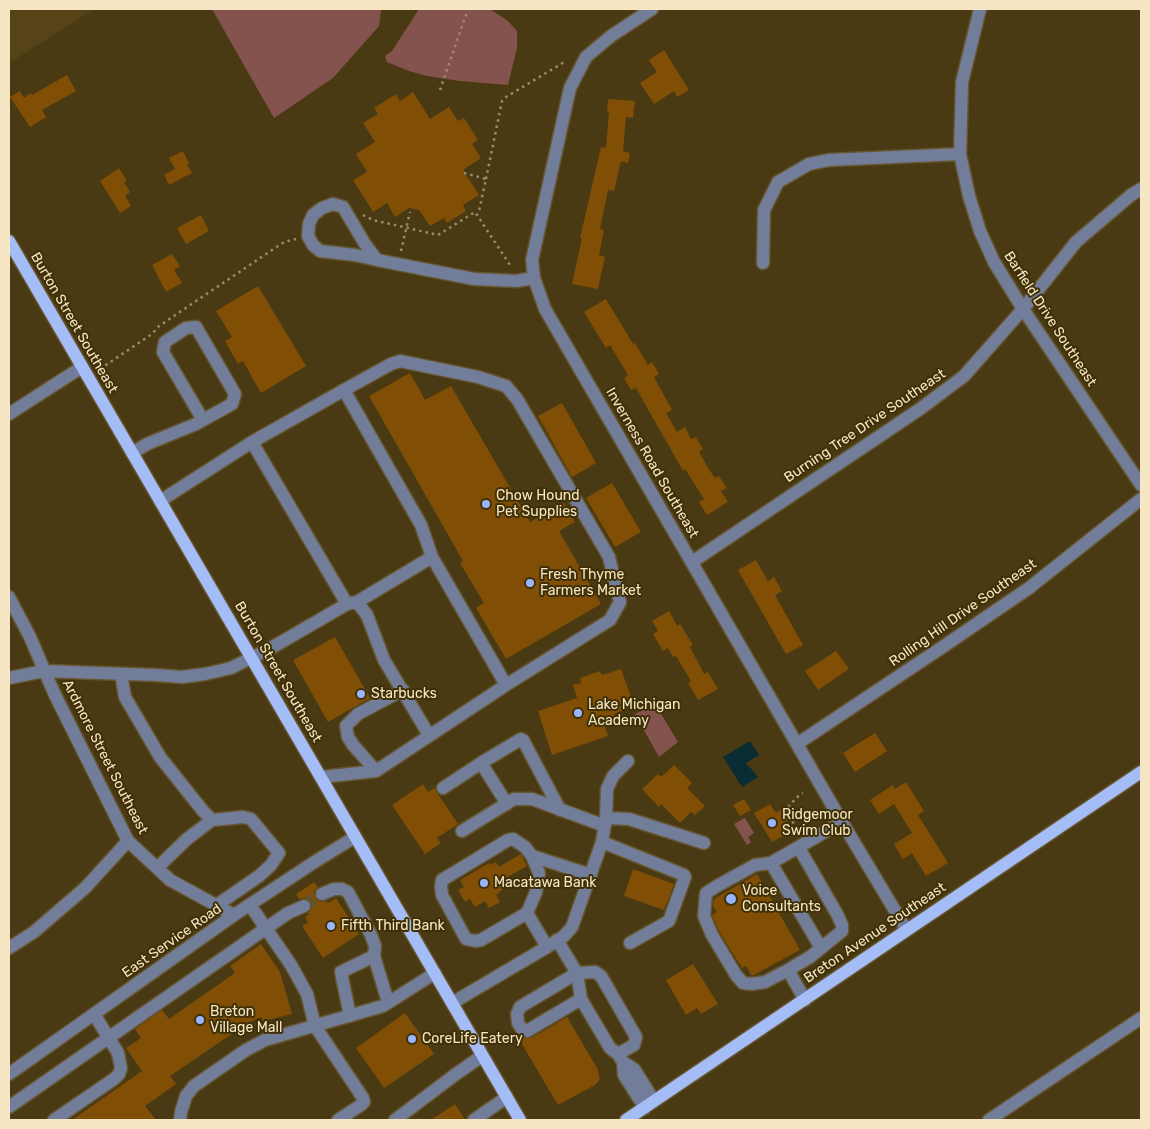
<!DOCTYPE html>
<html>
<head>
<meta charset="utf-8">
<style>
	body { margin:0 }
	#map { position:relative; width:1150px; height:1129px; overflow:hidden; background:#4a3a13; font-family:Rubik,sans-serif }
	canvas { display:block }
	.frame { position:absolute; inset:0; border:10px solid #f6e6c3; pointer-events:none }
</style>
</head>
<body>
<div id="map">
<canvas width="1150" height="1129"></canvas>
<div class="frame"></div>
</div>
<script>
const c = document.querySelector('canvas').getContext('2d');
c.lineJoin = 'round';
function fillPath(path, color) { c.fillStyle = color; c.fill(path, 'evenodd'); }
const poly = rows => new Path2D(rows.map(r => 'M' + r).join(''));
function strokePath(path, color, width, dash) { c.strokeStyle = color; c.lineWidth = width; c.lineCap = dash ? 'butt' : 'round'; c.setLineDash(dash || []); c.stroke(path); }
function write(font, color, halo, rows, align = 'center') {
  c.font = font + ' Rubik,sans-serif'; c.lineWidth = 4; c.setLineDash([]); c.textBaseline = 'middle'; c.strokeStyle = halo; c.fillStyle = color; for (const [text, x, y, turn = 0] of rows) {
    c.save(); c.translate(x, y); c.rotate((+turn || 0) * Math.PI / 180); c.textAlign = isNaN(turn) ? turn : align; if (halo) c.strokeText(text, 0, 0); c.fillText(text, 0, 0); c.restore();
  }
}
const built = poly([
	[9,9,94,9,9,63]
]);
const green = poly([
	[212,9,381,9,379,26,333,78,274,118],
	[419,9,490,9,508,21,517,31,517,48,508,85,460,81,427,76,409,71,387,62,385,56,392,51],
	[655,704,678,742,659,757,635,714],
	[745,818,754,833,748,837,751,842,747,845,734,824]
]);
const water = poly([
	[750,741,759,755,746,763,758,777,742,787,723,757]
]);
const building = poly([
	[664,50,689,90,677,97,674,91,654,104,640,83,657,72,649,60],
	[67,75,76,91,42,110,46,117,30,127,10,97,20,91,24,98,31,93,32,95],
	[413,92,430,119,449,107,458,121,464,118,478,140,472,144,481,158,463,170,479,195,463,205,466,211,447,223,444,218,430,226,419,210,409,208,395,217,387,203,373,212,353,180,367,172,356,154,375,142,363,123,378,114,374,108,396,94,400,101],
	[608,99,635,101,633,118,626,117,623,151,630,153,628,163,621,161,614,191,608,190,600,229,604,230,599,255,605,257,598,289,572,284,582,238,580,238,601,147,606,148,609,112,607,112],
	[183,151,189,163,187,164,192,173,169,185,164,175,175,169,169,158],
	[119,168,127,181,124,182,130,192,125,196,131,206,120,213,100,181],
	[201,215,209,231,186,244,177,228],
	[172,254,180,266,174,270,182,283,166,292,152,265],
	[258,286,306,366,261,393,243,361,238,364,225,341,232,337,216,311],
	[606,299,633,344,635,343,648,365,652,362,659,374,654,377,672,410,666,413,677,432,685,427,691,439,696,437,703,449,699,452,710,471,715,478,719,476,727,488,721,491,728,502,707,515,699,502,704,499,685,469,683,471,636,388,631,390,624,378,628,375,610,345,606,348,584,312],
	[410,373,425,400,451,386,530,522,564,503,575,522,559,531,601,604,506,659,476,608,484,603,460,563,463,561,369,396],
	[562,403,596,463,572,477,538,416],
	[612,483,641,532,615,547,586,498],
	[756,560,768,581,774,577,782,591,775,595,803,645,786,654,738,570],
	[669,611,677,626,680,624,693,645,690,647,704,674,708,672,718,689,698,700,688,683,691,681,676,656,673,657,668,648,663,651,653,634,658,631,652,621],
	[335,637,370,698,328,722,293,660],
	[836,651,849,669,818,690,805,671],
	[621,669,632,700,620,704,622,711,614,714,616,720,604,724,608,736,552,755,538,711,577,698,573,685,581,683,580,678,600,671,602,675],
	[875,733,887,751,855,772,843,753],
	[674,765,692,783,687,788,705,806,695,815,691,812,680,823,661,804,659,807,642,789,658,774,661,777],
	[906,782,924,811,918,815,948,863,926,876,912,853,903,859,894,844,912,833,894,804,879,814,870,800,893,785,895,789],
	[423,784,428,792,434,788,458,824,437,838,441,843,425,854,392,805],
	[744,799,751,810,740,816,733,805],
	[770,804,776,813,782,809,789,820,783,823,788,833,772,842,754,813],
	[521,854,527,866,504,879,508,885,496,895,500,902,489,908,485,901,475,907,470,899,465,902,458,890,464,887,460,880,489,863,490,865,496,862,499,867],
	[633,869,674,884,664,910,624,896],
	[757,874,800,950,752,976,746,966,742,968,719,931,712,915,717,912,713,906,714,899],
	[314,882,318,887,314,893,317,900,321,902,326,901,328,903,336,898,359,934,323,958,302,926,308,922,305,917,309,914,308,913,312,907,312,903,305,898,299,899,296,894],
	[261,944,280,972,292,1014,263,1021,261,1017,248,1023,170,1076,176,1084,145,1106,156,1120,72,1120,142,1071,126,1048,141,1038,135,1029,162,1010,169,1019,235,973,230,966],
	[693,964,718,1004,701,1014,697,1008,686,1015,666,980],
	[405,1013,434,1054,384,1088,356,1048],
	[567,1017,597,1068,600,1079,595,1085,558,1105,519,1039,522,1038,531,1038],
	[455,1104,465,1120,431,1120]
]);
const minorTunnel = poly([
	[304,906,322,894]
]);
const path = poly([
	[440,90,468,9],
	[464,173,486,179,479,211,477,215],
	[486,179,502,101,506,97,566,61],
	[363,215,373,220,438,235,475,212,512,268],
	[401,251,410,212],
	[100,369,152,334,159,326,284,242,296,239],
	[786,810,799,833],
	[784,812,796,798,803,793]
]);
const minor = poly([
	[652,9,611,36,586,57,570,88,532,260,534,278,545,309,842,822,906,929],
	[980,9,962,82,960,154,969,196,980,231,994,262,1023,309,1141,485],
	[377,260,365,244,343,207,333,204,322,208,313,215,309,224,308,236,313,245,320,251,355,255,377,260,474,279,516,281,534,278],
	[763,263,764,210,778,182,809,164,829,160,960,154],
	[344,390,391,364,400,361,478,377,506,386,517,399,609,557,620,602,610,620,506,685],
	[9,414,82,367],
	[252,442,344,390,421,525,432,557],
	[132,453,147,444,196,424,203,420,232,404,235,394,196,327,186,328,165,342,163,352,203,420],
	[160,501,252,442,347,604],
	[692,562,920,409,964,376,1023,309,1076,242,1131,195,1141,189],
	[9,597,30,637,55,695,128,841,170,880,234,915],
	[357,602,367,615,384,660,429,735],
	[121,674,125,697,142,726,160,757,203,811,212,820,243,817,251,819,279,853,271,865,259,876,217,905],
	[9,678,44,671,156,675,182,677,205,674,231,668,271,648,347,604,357,602,432,557,506,685,376,771,322,777],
	[797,744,944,646,1029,588,1141,499],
	[481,763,521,739,523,740,560,810],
	[376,771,353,745,348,737,346,726,358,714,403,690],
	[443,788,481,763,507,804],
	[606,818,629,819,704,843],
	[462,831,514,799,532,799,605,826],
	[513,839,525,847,532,856,539,873,536,892,527,913,481,940,475,941,466,939,442,895,441,886,442,880,508,840,513,839],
	[602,842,684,875,685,877,669,921,630,943],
	[799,848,837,914,842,925,842,931,810,957,788,970,765,982,752,984,743,983,736,975,712,935,704,916,706,893,717,886,755,865,771,863,842,822],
	[532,856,591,875],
	[771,863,821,948],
	[157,868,187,839,212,820],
	[322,894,334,889,342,889,348,892,371,935,375,946,374,956],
	[250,905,291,965,307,994,315,1026,363,1098,364,1102,361,1105,338,1120],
	[527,913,547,947],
	[557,940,577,973,581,999,610,1048,618,1054,623,1062,624,1075,645,1108],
	[9,948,34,932,85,888,128,841],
	[788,970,805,1000],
	[581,999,527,1031,522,1029,518,1023,517,1014,520,1007,577,973,595,972,601,976,636,1037,634,1045,618,1054],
	[452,1003,547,947,564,936,572,927,602,842,606,818,607,789,613,776,628,761],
	[350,1016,341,972,374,956,388,1002],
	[623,1062,634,1069,654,1101],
	[9,1074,234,915,316,861,355,837],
	[9,1107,288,913,304,906],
	[54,1120,114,1079,119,1074,121,1068,118,1053,94,1014],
	[180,1120,181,1112,186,1096,194,1086,246,1050,265,1040,383,1006,435,973],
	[395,1120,456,1074,482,1056],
	[474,1120,507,1097],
	[989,1120,1141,1018]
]);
const major = poly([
	[9,241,520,1120],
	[626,1120,1141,772]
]);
const markers = [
	[486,504,5,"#99b5fd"],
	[530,583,5,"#99b5fd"],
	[361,694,5,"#99b5fd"],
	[578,713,5,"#99b5fd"],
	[772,823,5,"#99b5fd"],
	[484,883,5,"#99b5fd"],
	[731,899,6,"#99b5fd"],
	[331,926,5,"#99b5fd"],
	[200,1020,5,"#99b5fd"],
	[412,1039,5,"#99b5fd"]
];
const streetNames = [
	["Barfield Drive Southeast",1050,319,57],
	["Burton Street Southeast",74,323,60],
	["Burning Tree Drive Southeast",865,426,-34],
	["Inverness Road Southeast",652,463,60],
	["Rolling Hill Drive Southeast",963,613,-35],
	["Burton Street Southeast",278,672,60],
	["Ardmore Street Southeast",105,757,63],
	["Breton Avenue Southeast",875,933,-34],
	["East Service Road",172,941,-35]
];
const poiNames = [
	["Chow Hound",496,496],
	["Pet Supplies",496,512],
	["Fresh Thyme",540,575],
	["Farmers Market",540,591],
	["Starbucks",371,694],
	["Lake Michigan",588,705],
	["Academy",588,721],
	["Ridgemoor",782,815],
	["Swim Club",782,831],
	["Macatawa Bank",494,883],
	["Voice",742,891],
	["Consultants",742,907],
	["Fifth Third Bank",341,926],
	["Breton",210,1012],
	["Village Mall",210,1028],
	["CoreLife Eatery",422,1039]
];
fillPath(built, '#564418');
fillPath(green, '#85534d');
fillPath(water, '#092d32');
fillPath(building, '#804e04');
strokePath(minorTunnel, '#64542d', 12, [12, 6]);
strokePath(minor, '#66562f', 15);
strokePath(major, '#66562f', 15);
strokePath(path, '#9b8b66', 2.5, [2.5, 4]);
strokePath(minor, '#727d9a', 12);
strokePath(major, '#a5bdf7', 12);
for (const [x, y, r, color] of markers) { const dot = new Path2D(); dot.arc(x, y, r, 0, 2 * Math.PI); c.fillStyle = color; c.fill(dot); strokePath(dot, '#3f3007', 2); }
write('14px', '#f6e6c3', '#3f3007', streetNames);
write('14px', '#f6e6c3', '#3f3007', poiNames, 'left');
</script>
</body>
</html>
